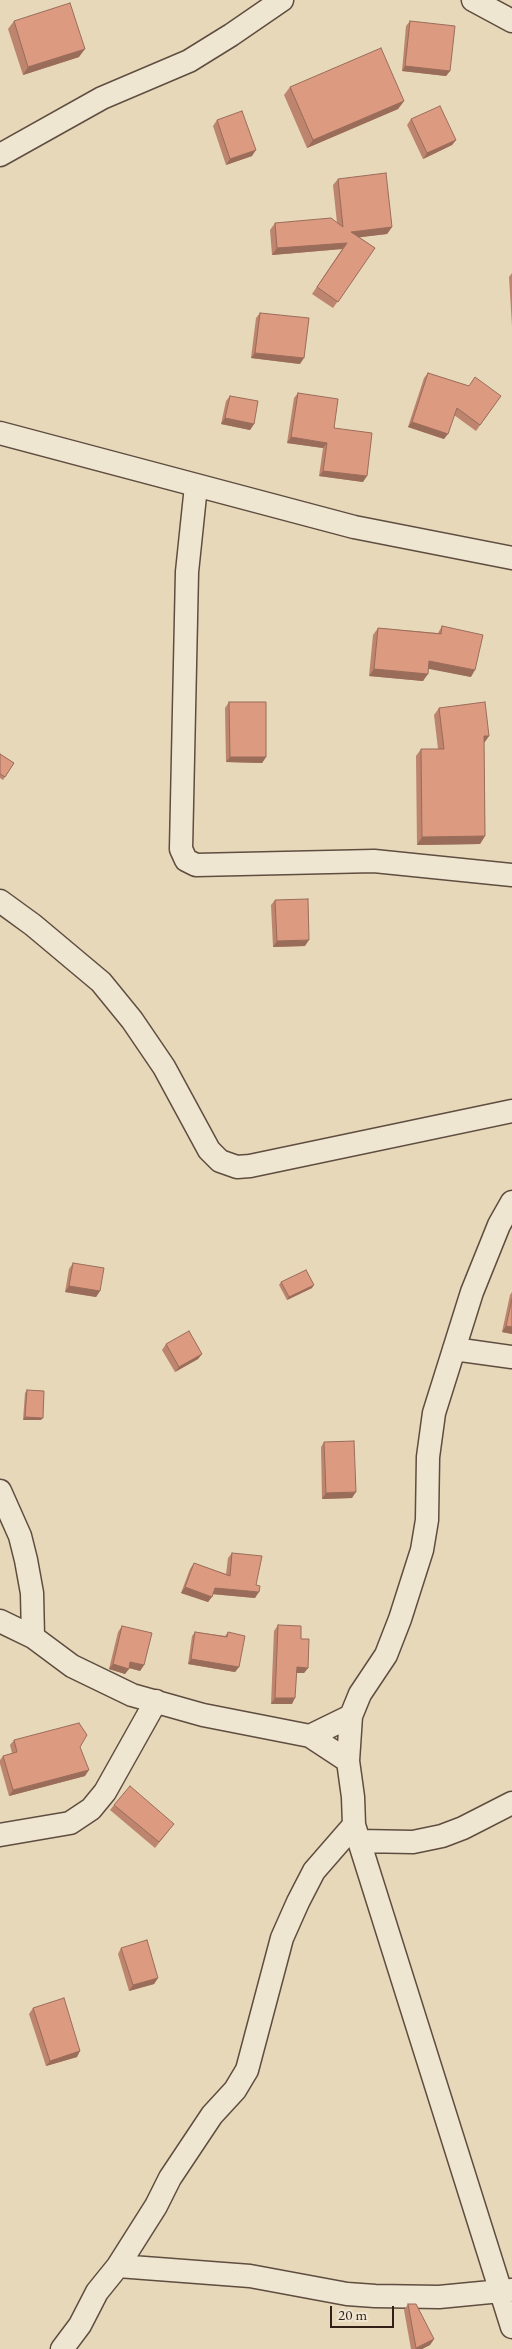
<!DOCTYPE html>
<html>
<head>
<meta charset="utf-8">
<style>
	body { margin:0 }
	#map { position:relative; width:512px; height:2349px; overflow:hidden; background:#e6d8b9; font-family:"EB Garamond",serif }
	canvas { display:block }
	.scale { position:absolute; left:330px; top:2306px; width:64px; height:22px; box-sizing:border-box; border:2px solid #321f18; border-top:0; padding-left:6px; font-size:15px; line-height:18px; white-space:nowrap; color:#321f18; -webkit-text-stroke:4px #efe6d2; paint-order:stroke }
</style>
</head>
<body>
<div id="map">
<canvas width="512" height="2349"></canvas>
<div class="scale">20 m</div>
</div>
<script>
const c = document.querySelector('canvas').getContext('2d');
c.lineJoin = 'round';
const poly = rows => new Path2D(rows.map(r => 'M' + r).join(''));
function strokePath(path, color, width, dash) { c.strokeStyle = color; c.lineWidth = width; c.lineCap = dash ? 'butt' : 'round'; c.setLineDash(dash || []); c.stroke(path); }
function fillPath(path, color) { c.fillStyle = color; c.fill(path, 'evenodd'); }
const minor = poly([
	[473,0,512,21],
	[0,155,102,98,189,61,231,35,282,0],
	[0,433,354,527,512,558],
	[196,486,187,572,181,849,186,860,196,865,374,861,512,875],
	[0,901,33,925,101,982,132,1020,164,1067,209,1150,220,1161,237,1167,250,1166,512,1111],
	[454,1349,512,1357],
	[0,1491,20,1536,26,1560,32,1593,33,1637],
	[0,1621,33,1637,72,1666,132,1695,203,1715,310,1736,348,1761],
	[310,1736,351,1716],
	[354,1825,512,2327],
	[0,1835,70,1823,91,1809,105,1792,156,1701],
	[359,1841,413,1842,442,1836,463,1828,512,1803],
	[118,2266,250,2276,347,2294,375,2296,439,2297,512,2290],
	[62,2349,80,2325,97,2292,118,2266,156,2206,170,2178,212,2115,235,2090,247,2070,282,1938,298,1902,314,1871,354,1825,353,1797,348,1761,351,1716,360,1694,386,1655,400,1619,422,1550,427,1520,428,1457,434,1413,472,1292,499,1225,512,1202]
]);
const wall = poly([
	[14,21,79,57,23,75,8,29],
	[410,21,450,71,446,76,402,71,406,26],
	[290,87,404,101,398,109,307,148,284,95],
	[411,119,456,140,452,145,423,159,407,125],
	[217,120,252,156,226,165,213,126],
	[338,179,392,227,387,234,359,237,375,248,333,308,312,294,342,249,272,255,270,230,275,223,337,223,333,185],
	[512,273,512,326,509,277],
	[260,313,300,364,251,358,256,318],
	[428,373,469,386,501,396,476,431,454,415,444,439,408,427,424,378],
	[298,393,334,428,363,482,319,476,323,448,287,443,294,398],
	[230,396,254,424,250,430,221,424,226,401],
	[442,626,471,677,428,668,423,681,369,676,373,635,378,628,438,633],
	[229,702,266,757,262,763,226,762,225,708],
	[439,708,489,736,484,743,485,836,480,844,417,845,416,756,421,749,438,749,434,715],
	[0,754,14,763,3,780,0,778],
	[275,900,305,946,273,947,271,905],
	[73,1263,100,1291,96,1297,65,1292,69,1269],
	[281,1282,312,1288,287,1300,279,1285],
	[512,1292,512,1334,502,1332,510,1295],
	[166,1344,202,1354,198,1359,175,1372,162,1350],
	[27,1390,41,1420,23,1420,25,1393],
	[324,1442,352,1498,322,1499,321,1447],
	[232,1553,256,1585,255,1598,213,1594,208,1602,181,1593,190,1569,194,1563,226,1574,228,1558],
	[278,1625,301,1639,308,1668,304,1673,296,1673,292,1704,271,1704,274,1631],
	[122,1626,144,1665,140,1671,129,1668,125,1674,109,1669,118,1632],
	[195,1632,225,1636,228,1632,239,1667,235,1672,188,1664,192,1636],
	[14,1740,80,1747,85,1776,9,1796,0,1764,0,1760,3,1756,12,1753,10,1745],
	[114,1805,170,1829,155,1848,110,1810],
	[121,1948,158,1978,154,1984,129,1991,118,1954],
	[33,2008,77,2057,46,2066,29,2014],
	[408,2304,434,2339,430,2345,422,2349,411,2349,404,2310]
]);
const shadedWall = poly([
	[85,49,79,57,23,75,28,67],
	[405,66,450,71,446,76,402,71],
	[404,101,398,109,307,148,313,140],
	[456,140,452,145,423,159,427,153],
	[256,150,252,156,226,165,230,159],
	[392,227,387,234,346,239,351,232],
	[347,243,342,249,272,255,277,248],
	[255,353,304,358,300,364,251,358],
	[225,418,254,424,250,430,221,424],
	[412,422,448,434,444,439,408,427],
	[291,437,327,443,323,448,287,443],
	[323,471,367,476,363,482,319,476],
	[429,661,475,670,471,677,424,668],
	[374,669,428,674,423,681,369,676],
	[484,736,489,736,484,743],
	[230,757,266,757,262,763,226,762],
	[485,836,480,844,417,845,422,837],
	[309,940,305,946,273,947,277,941],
	[314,1285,312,1288,287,1300,289,1297],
	[69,1286,100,1291,96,1297,65,1292],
	[506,1326,512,1327,512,1334,502,1332],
	[202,1354,198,1359,175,1372,179,1367],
	[25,1417,43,1418,41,1420,23,1420],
	[356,1492,352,1498,322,1499,326,1493],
	[185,1587,212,1597,208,1602,181,1593],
	[215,1588,259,1592,255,1598,211,1594],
	[191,1659,239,1667,235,1672,188,1664],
	[130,1662,144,1665,140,1671,126,1667],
	[113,1664,129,1669,125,1674,109,1669],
	[297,1667,308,1668,304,1673,293,1673],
	[275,1698,295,1698,292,1704,271,1704],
	[89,1770,85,1776,9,1796,13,1790],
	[158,1978,154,1984,129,1991,133,1985],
	[80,2051,77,2057,46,2066,50,2061],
	[434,2339,430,2345,422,2349,415,2349]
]);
const building = poly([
	[70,3,85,49,28,67,14,21,70,3],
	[410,21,455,26,450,71,405,66,410,21],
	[381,48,404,101,313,140,290,87,381,48],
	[440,106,456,140,427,153,411,119,440,106],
	[242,111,256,150,230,159,217,120,242,111],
	[386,173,392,227,351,232,375,248,338,302,317,287,347,243,277,248,275,223,331,218,343,227,338,179,386,173],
	[260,313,309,318,304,358,255,353,260,313],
	[428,373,469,386,475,377,501,396,480,425,457,408,448,434,412,422,428,373],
	[298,393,338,399,334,428,372,433,367,476,323,471,327,443,291,437,298,393],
	[230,396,258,401,254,424,225,418,230,396],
	[442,626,483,635,475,670,429,661,428,674,374,669,378,628,441,634,442,626],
	[229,702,266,702,266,757,230,757,229,702],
	[485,702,489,736,484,736,485,836,422,837,421,749,444,749,439,708,485,702],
	[0,754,14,763,5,777,0,774,0,754],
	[308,899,309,940,277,941,275,900,308,899],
	[73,1263,104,1268,100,1291,69,1286,73,1263],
	[306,1270,314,1285,289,1297,281,1282,306,1270],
	[512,1299,512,1327,506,1326,512,1299],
	[189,1331,202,1354,179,1367,166,1344,189,1331],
	[27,1390,44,1391,43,1418,25,1417,27,1390],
	[354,1441,356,1492,326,1493,324,1442,354,1441],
	[232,1553,262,1556,256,1585,260,1586,259,1592,215,1588,212,1597,185,1587,194,1563,230,1576,232,1553],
	[278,1625,301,1626,301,1639,309,1639,308,1668,297,1667,295,1698,275,1698,278,1625],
	[122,1626,152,1633,144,1665,130,1662,129,1669,113,1664,122,1626],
	[195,1632,227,1637,228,1632,245,1636,239,1667,191,1659,195,1632],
	[79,1723,87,1735,80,1747,89,1770,13,1790,3,1756,17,1752,14,1740,79,1723],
	[130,1786,174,1824,159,1842,114,1805,130,1786],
	[147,1940,158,1978,133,1985,121,1948,147,1940],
	[64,1998,80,2051,50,2061,33,2008,64,1998],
	[408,2304,416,2304,434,2339,416,2348,408,2304]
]);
strokePath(minor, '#5f4d40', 25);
strokePath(minor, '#efe6d2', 22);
fillPath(wall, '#bd846e');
fillPath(shadedWall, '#9a6c5a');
fillPath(building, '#dc9a80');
strokePath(building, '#9a6c5a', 1);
</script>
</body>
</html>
